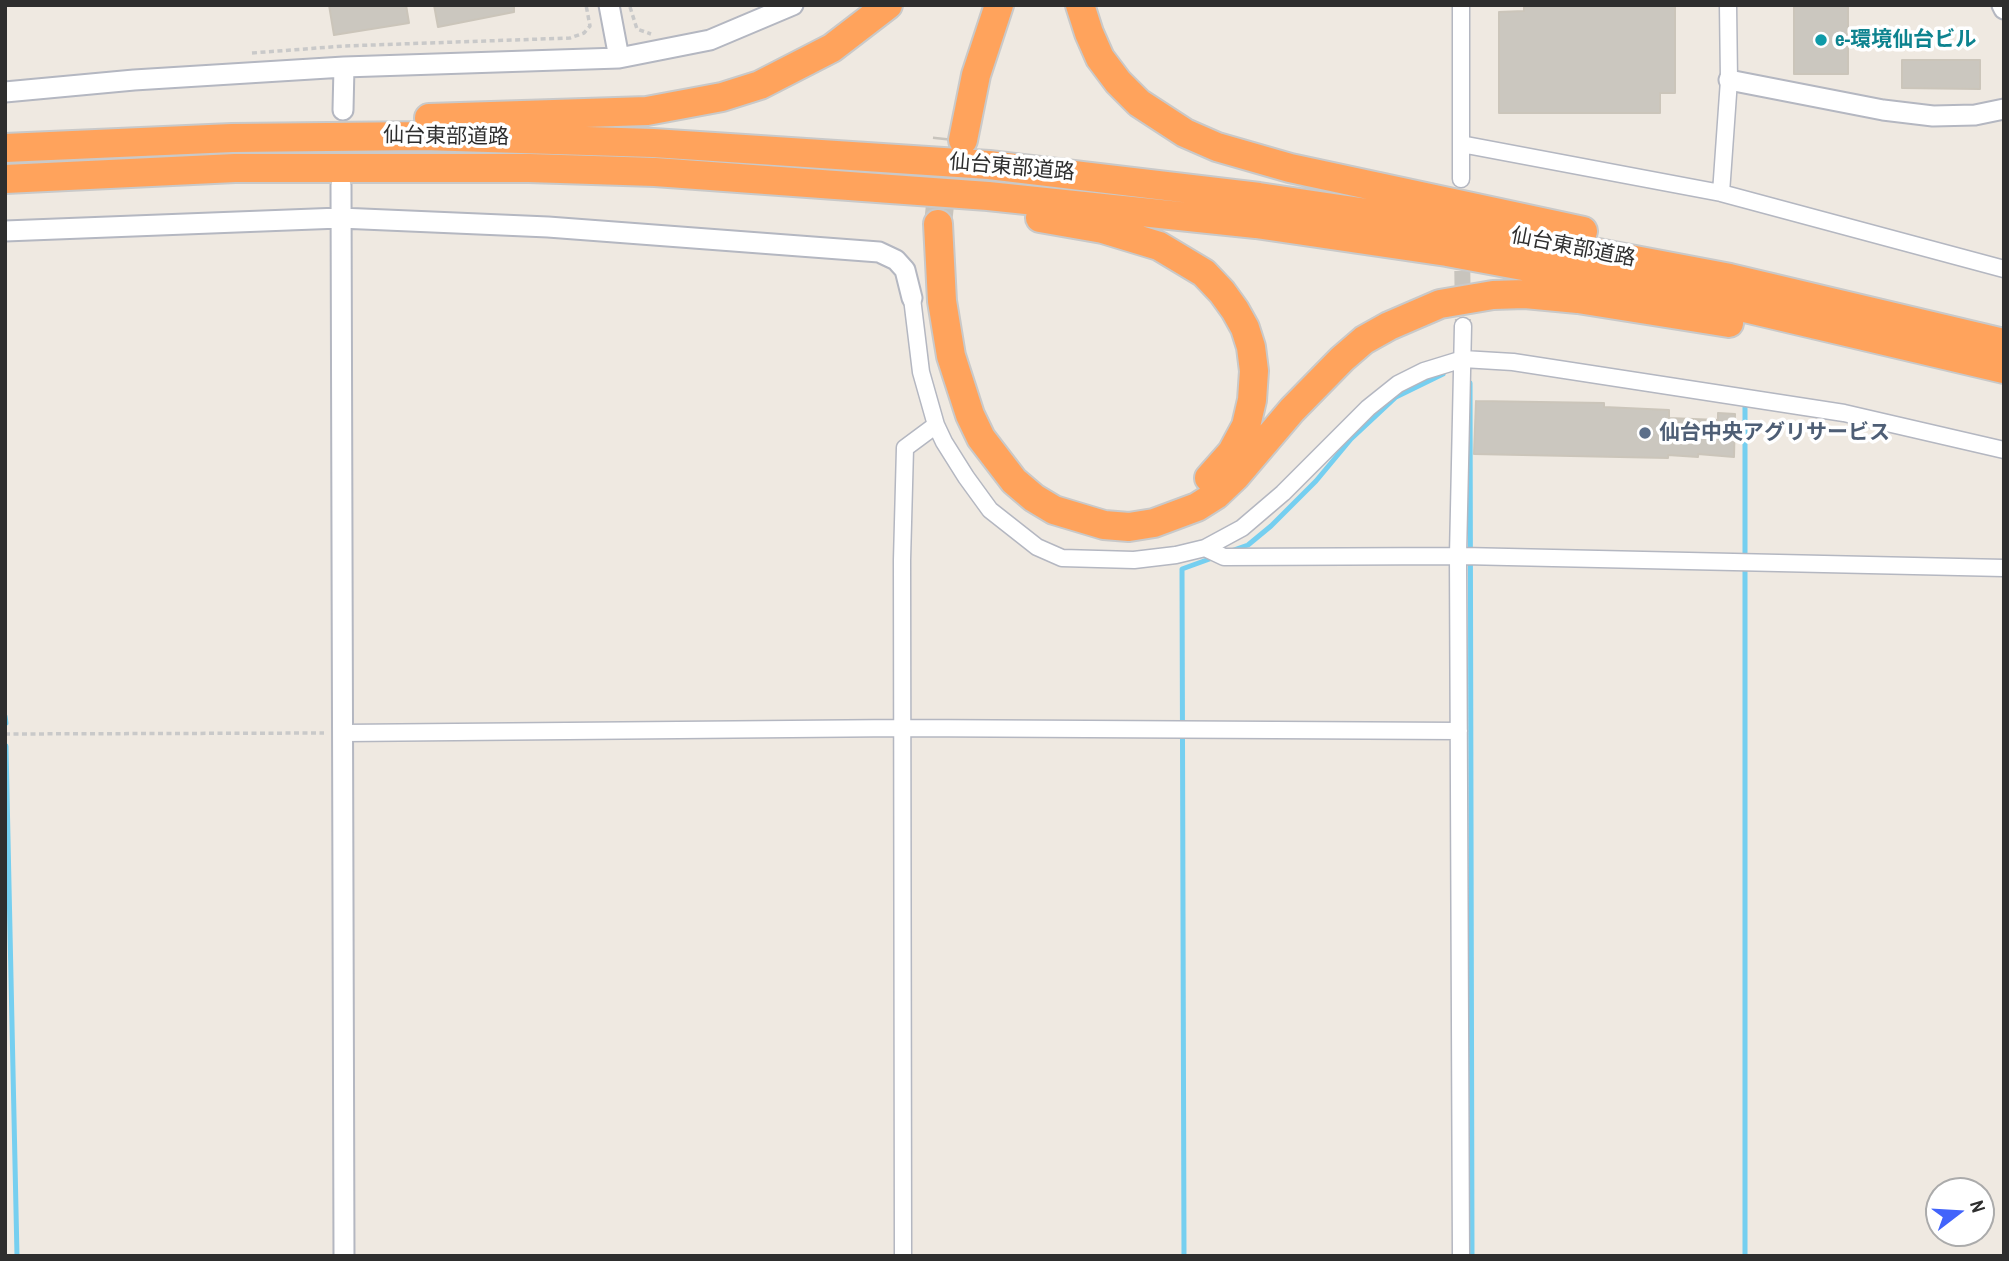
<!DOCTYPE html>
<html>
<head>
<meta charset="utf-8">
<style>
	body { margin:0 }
	#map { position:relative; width:2009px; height:1261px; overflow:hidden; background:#efe9e1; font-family:"Archivo Narrow",sans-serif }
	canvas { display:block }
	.frame { position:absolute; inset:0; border:7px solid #2e2e2e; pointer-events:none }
	.north { position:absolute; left:1925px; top:1177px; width:70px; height:70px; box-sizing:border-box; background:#fff; border:2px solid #ababab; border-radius:50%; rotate:73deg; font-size:19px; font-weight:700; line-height:28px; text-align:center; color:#2e2e2e }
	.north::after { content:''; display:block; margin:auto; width:24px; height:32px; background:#4264fb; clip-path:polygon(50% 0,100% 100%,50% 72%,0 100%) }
</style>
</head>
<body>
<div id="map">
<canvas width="2009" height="1261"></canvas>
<div class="frame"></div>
<div class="north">N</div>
</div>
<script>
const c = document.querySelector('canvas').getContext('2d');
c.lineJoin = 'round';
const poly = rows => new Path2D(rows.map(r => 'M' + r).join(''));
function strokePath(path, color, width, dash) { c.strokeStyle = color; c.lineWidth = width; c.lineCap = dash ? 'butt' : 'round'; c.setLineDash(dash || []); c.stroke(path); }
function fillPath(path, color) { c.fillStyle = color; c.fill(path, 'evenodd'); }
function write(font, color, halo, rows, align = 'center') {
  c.font = font + ' "Archivo Narrow","Noto Sans JP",sans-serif'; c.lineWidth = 7; c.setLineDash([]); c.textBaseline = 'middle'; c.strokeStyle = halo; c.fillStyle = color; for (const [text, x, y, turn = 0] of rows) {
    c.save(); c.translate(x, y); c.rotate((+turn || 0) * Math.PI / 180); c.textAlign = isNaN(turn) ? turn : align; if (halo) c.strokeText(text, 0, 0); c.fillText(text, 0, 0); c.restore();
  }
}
const stream = poly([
	[1470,383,1472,1256],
	[1745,404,1745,1256],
	[1231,551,1248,545,1271,526,1316,481,1351,439,1396,397,1443,374],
	[5,716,6,723],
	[6,746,17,1256],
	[1184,1256,1182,569,1215,557]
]);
const building = poly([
	[329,5,406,5,409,23,334,35,329,5],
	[434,5,514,5,514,12,438,27,434,5],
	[1524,5,1675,5,1675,93,1660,93,1660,113,1499,113,1499,12,1524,11,1524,5],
	[1794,5,1848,5,1848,74,1794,74,1794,5],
	[1902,60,1980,60,1980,89,1902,88,1902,60],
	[1476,401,1604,403,1604,407,1669,410,1669,418,1718,420,1718,413,1735,414,1734,457,1698,454,1698,457,1668,455,1668,458,1474,454,1476,401]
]);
const minorTunnel = poly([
	[1462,247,1463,326]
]);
const motorwayTunnel = poly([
	[938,224,947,138]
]);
const path = poly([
	[630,7,637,29,651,34],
	[252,53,344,46,570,38,584,33,590,26,586,5],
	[5,734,324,733]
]);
const minor = poly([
	[1461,144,1721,193,1729,80,1728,5],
	[1461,179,1461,5],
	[1721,193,2004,269],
	[912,298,921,372,936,425,944,442,966,477,990,510,1037,547,1062,558,1134,560,1176,555,1205,548,1242,528,1283,493,1368,408,1398,384,1424,371,1463,359,1513,362,1844,413,2004,450],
	[1205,548,1224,557,1463,556,2004,568],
	[344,733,902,728,1459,731],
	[903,1256,902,560,905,448,936,425],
	[1461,1256,1458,555,1463,326]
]);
const tertiary = poly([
	[609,5,619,58],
	[2002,5,2004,9],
	[1729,80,1883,110,1933,116,1975,115,2004,109],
	[5,92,134,80,344,67,619,58,710,40,793,5],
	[343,110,344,67],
	[341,185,344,1256],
	[5,231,340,218,548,227,879,252,896,260,905,270,912,298]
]);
const motorway = poly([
	[1080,5,1089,33,1100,58,1118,82,1139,103,1185,133,1217,147,1290,168,1583,231],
	[429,118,647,111,722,97,760,85,832,48,888,5],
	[963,140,976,75,999,5],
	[5,148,232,138,423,136,653,143,989,165,1259,197,1455,226,1730,278,2004,343],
	[5,179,235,168,529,168,655,172,988,196,1256,224,1447,252,1728,304,2004,369],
	[1040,218,1103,229,1159,246,1204,273,1222,292,1235,310,1245,328,1251,347,1254,371,1252,400,1246,426,1232,452,1209,478],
	[938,224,942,301,951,356,970,415,981,438,1014,481,1034,498,1054,510,1104,525,1129,527,1154,523,1197,507,1216,495,1236,476,1292,410,1342,359,1364,340,1389,326,1440,304,1493,295,1525,294,1578,299,1729,323]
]);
const markers = [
	[1821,40,7,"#0f9aa8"],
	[1645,433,7,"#5c6f8a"]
];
const cultureNames = [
	["e-環境仙台ビル",1835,40]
];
const streetNames = [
	["仙台東部道路",446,137,1],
	["仙台東部道路",1012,168,5],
	["仙台東部道路",1573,248,11]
];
const serviceNames = [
	["仙台中央アグリサービス",1659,433]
];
strokePath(stream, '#75cff0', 5);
fillPath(building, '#cbc7bf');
strokePath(building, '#cbc5ba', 2);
strokePath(minorTunnel, '#c8c4bd', 16, [16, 8]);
strokePath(motorwayTunnel, '#c8c4bd', 28, [28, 14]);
strokePath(minor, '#b4b7c1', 19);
strokePath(tertiary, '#b4b7c1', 23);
strokePath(motorway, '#c9c9c9', 32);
strokePath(path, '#c9c9c9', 3.5, [5, 3.5]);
strokePath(minor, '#fff', 16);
strokePath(tertiary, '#fff', 19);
strokePath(motorway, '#ffa35c', 28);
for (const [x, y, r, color] of markers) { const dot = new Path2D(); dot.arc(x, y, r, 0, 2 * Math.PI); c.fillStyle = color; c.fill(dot); strokePath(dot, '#fff', 2.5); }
write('bold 21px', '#0d838f', '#fff', cultureNames, 'left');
write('21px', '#2e2e2e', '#fff', streetNames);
write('bold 21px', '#4e5e75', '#fff', serviceNames, 'left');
</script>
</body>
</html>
